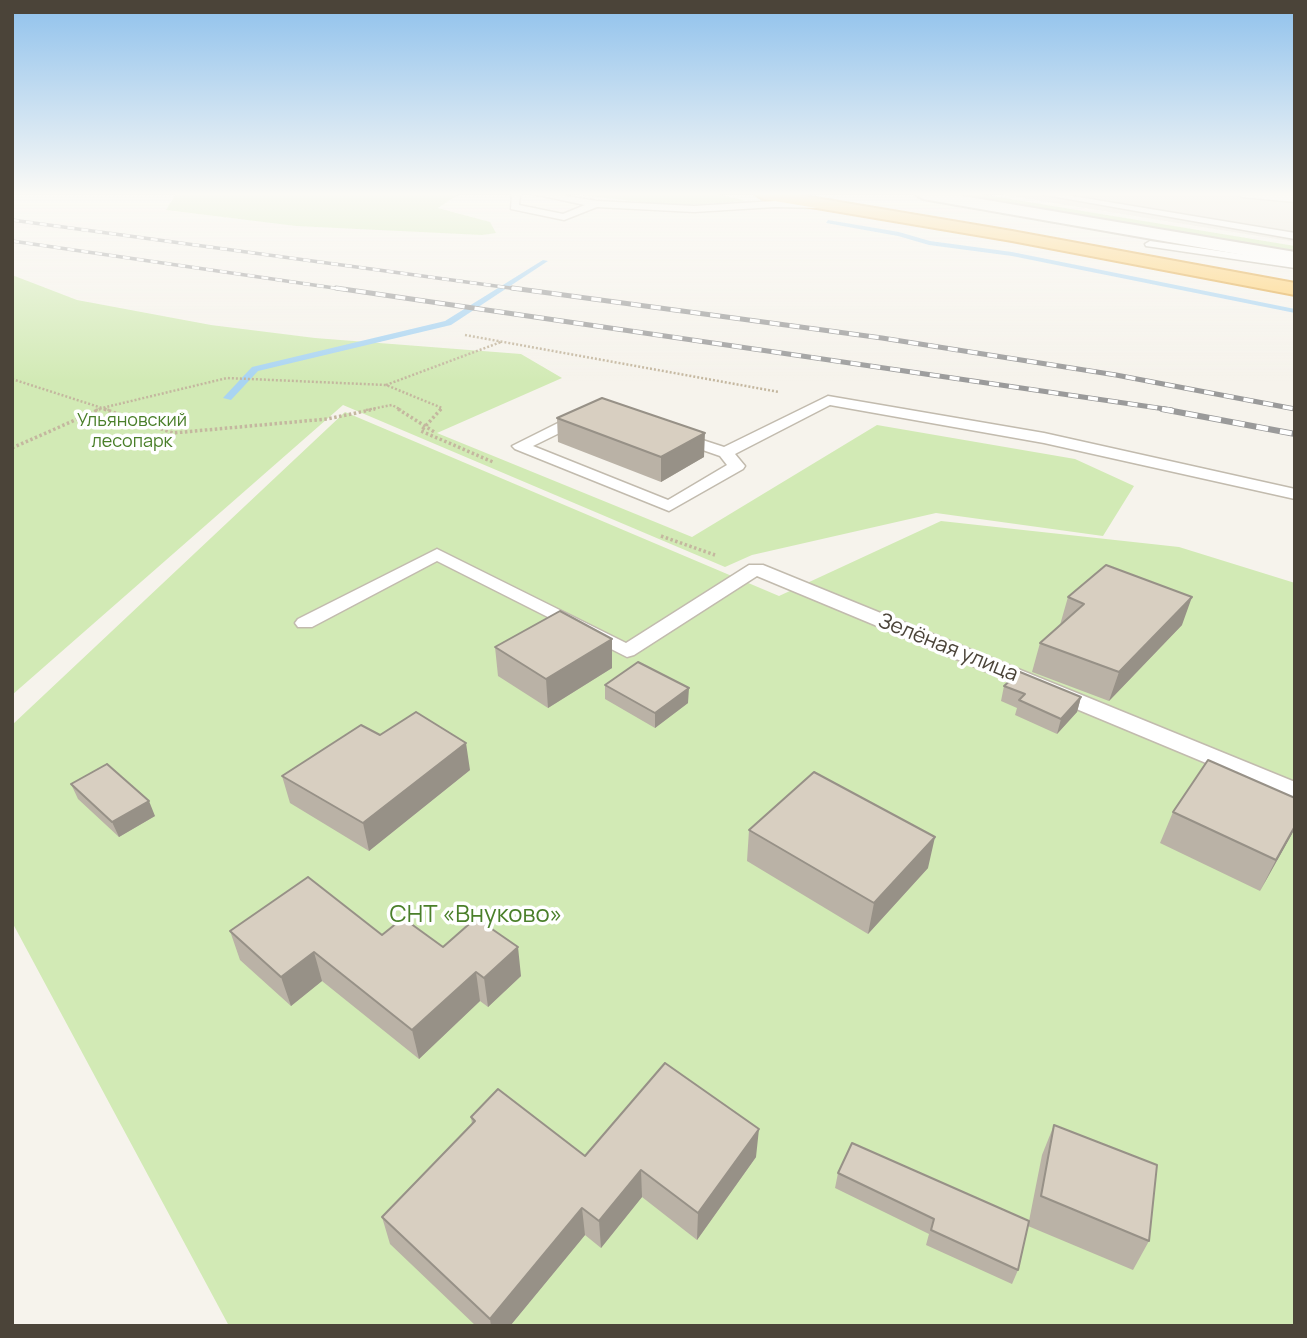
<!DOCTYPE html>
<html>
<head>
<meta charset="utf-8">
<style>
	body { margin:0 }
	#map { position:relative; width:1307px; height:1338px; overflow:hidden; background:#f6f3ec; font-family:Manrope,sans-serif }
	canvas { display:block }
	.frame { position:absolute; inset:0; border:14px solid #4b4439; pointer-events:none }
</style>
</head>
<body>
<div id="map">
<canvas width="1307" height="1338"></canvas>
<div class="frame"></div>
</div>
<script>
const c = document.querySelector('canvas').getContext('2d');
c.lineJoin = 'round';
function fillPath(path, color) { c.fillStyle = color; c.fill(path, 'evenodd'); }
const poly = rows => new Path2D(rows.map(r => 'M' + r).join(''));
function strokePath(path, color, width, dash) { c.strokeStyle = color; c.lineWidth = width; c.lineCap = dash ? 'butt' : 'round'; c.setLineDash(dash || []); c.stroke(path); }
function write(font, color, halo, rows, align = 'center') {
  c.font = font + ' Manrope,sans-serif'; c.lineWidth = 7; c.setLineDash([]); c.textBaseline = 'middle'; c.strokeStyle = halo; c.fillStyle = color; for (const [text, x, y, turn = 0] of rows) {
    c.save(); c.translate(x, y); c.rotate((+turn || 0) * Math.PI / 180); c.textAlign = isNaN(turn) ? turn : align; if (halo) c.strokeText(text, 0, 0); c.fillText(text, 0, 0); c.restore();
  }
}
const residential = poly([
	[998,194,1295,194,1295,242]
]);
const green = poly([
	[176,194,459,194,438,208,490,222,496,233,482,235,296,226,166,210],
	[574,194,717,194,747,201,673,206],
	[942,194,980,194,1295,246,1295,255],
	[12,275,77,300,211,325,315,338,521,354,562,378,437,433,692,537,877,425,1075,459,1134,486,1103,536,936,513,752,555,725,567,343,405,12,695],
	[345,412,779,596,941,521,1179,547,1295,583,1295,1326,229,1326,12,922,12,725]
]);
const stream = poly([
	[828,220,899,232,930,241,1012,252,1295,309,1295,313,1012,256,929,245,898,236,826,223,828,220],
	[543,260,548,261,451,325,258,371,231,400,223,398,252,367,445,321,543,260]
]);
const pathFar1 = poly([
	[465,335,779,392],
	[12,379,102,408,227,378,386,385,442,408,440,410],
	[386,385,501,342],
	[96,410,102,408,109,410],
	[366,410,392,405,401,410]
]);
const path = poly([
	[104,409,173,433,327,419,375,409],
	[398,409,436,433],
	[441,409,421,431,493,462],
	[12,448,100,409],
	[661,536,715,555]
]);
const lane = poly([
	[512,194,520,194,519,205,563,214,585,205,533,194,553,194,597,201,694,206,775,201,820,202,825,205,820,208,775,207,694,212,597,207,564,220,511,209,512,194],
	[1040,194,1060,194,1295,233,1295,239,1040,194],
	[1238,194,1295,196,1295,202,1242,197,1238,194],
	[1150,241,1295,262,1295,268,1146,246,1145,244,1150,241],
	[828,396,1044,433,1295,489,1295,499,1044,443,830,405,735,454,745,466,743,469,669,511,515,449,512,446,578,413,588,413,590,416,588,419,533,446,668,500,727,465,720,456,674,440,671,437,674,434,684,434,724,447,828,396],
	[437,549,626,643,749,565,763,565,1295,782,1295,800,757,576,634,655,627,657,437,561,312,627,298,627,295,623,298,619,437,549]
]);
const street = poly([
	[915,194,951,194,1295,252,1295,264,923,199,915,194]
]);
const highway = poly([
	[755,194,792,194,1012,231,1295,283,1295,295,1012,241,763,199,755,194]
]);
const railFar2 = poly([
	[12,220,525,290],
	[12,241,348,290]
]);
const railFar1 = poly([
	[336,288,1172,410],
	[512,288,882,338,1116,375,1295,409]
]);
const rail = poly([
	[1162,409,1295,434]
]);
const wall = poly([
	[557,418,704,457,661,482,558,442],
	[1068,597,1182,625,1109,701,1032,672,1040,643,1060,625],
	[495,647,612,668,548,708,498,676],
	[605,685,688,703,655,728,605,699],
	[1004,686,1081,697,1077,712,1057,734,1015,715,1017,708,1001,701],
	[380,735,470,770,369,851,290,803,282,776],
	[71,784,155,816,119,837,78,799],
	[1295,798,1295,828,1260,891,1160,843,1173,812],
	[749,830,928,868,868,934,747,861],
	[230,931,382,935,443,947,521,976,488,1007,480,1001,419,1059,322,981,291,1006,240,960],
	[471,1117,585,1156,756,1157,697,1240,642,1197,601,1248,585,1235,510,1326,476,1326,390,1244,382,1217,472,1124],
	[1054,1125,1149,1241,1133,1270,1028,1226,1042,1155],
	[852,1143,1018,1270,1012,1284,926,1245,929,1234,835,1188,838,1173]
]);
const shadedWall = poly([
	[705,433,704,457,661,482,661,457],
	[1192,597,1182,625,1109,701,1119,672],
	[612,639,612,668,548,708,546,679],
	[689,688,688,703,655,728,655,713],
	[1081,697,1077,712,1057,734,1061,719],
	[466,743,470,770,369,851,363,823],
	[149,801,155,816,119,837,112,822],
	[1295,826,1292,834,1260,891,1276,860],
	[935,837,928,868,868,934,874,903],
	[518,947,521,976,488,1007,484,978],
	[314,952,322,981,291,1006,281,977],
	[476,972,480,1001,419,1059,412,1030],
	[759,1129,756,1157,697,1240,698,1213],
	[641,1170,642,1197,601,1248,599,1221],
	[582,1208,585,1235,510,1326,491,1326,490,1319]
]);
const building = poly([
	[602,398,705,433,661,457,557,418,602,398],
	[1106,565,1192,597,1119,672,1040,643,1084,604,1068,597,1106,565],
	[560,611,612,639,546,679,495,647,560,611],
	[638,662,689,688,655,713,605,685,638,662],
	[1020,672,1081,697,1061,719,1019,700,1025,694,1004,686,1020,672],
	[416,712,466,743,363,823,282,776,361,725,380,735,416,712],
	[1208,760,1295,798,1295,826,1276,860,1173,812,1208,760],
	[107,764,149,801,112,822,71,784,107,764],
	[814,772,935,837,874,903,749,830,814,772],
	[308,877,382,935,403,918,443,947,476,918,518,947,484,978,476,972,412,1030,314,952,281,977,230,931,308,877],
	[665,1063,759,1129,698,1213,641,1170,599,1221,582,1208,490,1319,382,1217,475,1121,471,1117,498,1089,585,1156,665,1063],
	[1054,1125,1157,1165,1149,1241,1041,1196,1054,1125],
	[852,1143,1029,1221,1018,1270,931,1230,934,1219,838,1173,852,1143]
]);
const farParknames = [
	["Ульяновский",132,421],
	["лесопарк",132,442]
];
const streetNames = [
	["Зелёная улица",948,648,22]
];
const nearParknames = [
	["СНТ «Внуково»",476,915]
];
fillPath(residential, '#eae5da');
fillPath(green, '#d2eab5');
fillPath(stream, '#a9d4f2');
strokePath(lane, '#c2bbae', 3);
strokePath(street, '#c2bbae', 4);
strokePath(highway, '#e0a43c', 4);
strokePath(pathFar1, '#c4b79f', 2.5, [2, 2]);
strokePath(path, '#c4b79f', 3.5, [2.5, 2.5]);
fillPath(lane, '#fff');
fillPath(street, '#fff');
fillPath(highway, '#ffcf6e');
strokePath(railFar2, '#9a9a9a', 3.5);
strokePath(railFar1, '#9a9a9a', 5);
strokePath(rail, '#9a9a9a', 6);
strokePath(railFar2, '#fff', 2.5, [7]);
strokePath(railFar1, '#fff', 3.5, [10]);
strokePath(rail, '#fff', 4.5, [12]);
fillPath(wall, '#bab2a6');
fillPath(shadedWall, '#979187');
fillPath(building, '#d8cfc1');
strokePath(building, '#979187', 2);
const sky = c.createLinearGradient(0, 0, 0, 381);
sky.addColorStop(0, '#8fc1ec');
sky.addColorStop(0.51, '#fbfaf6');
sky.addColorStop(1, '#fbfaf600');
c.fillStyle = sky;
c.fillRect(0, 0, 1307, 381);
write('18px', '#4a7f2a', '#fff', farParknames);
write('21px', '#4b4439', '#fff', streetNames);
write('24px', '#4a7f2a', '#fff', nearParknames);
</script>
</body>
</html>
